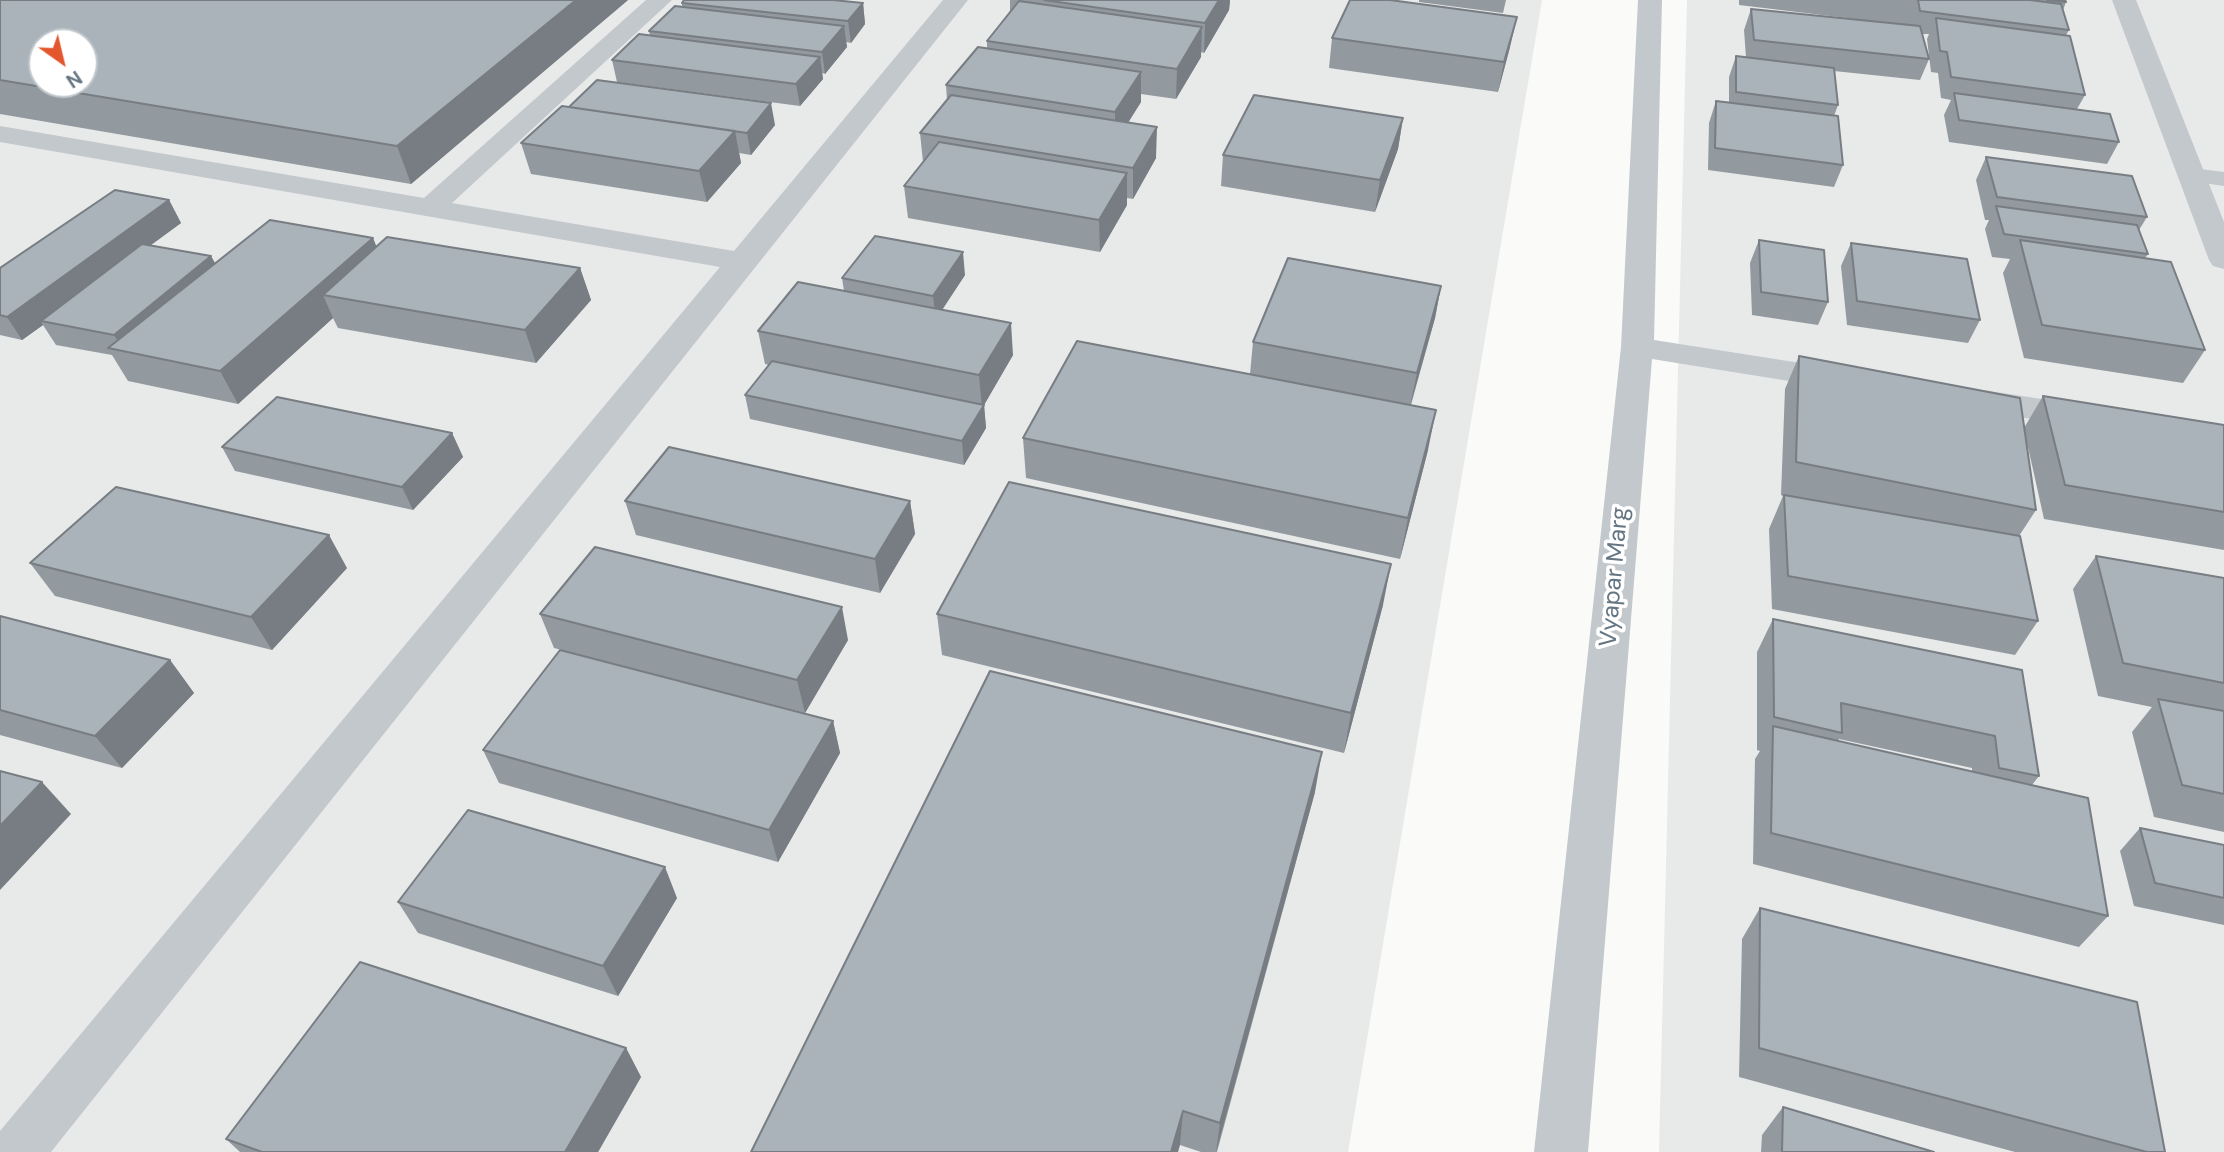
<!DOCTYPE html>
<html>
<head>
<meta charset="utf-8">
<style>
	body { margin:0 }
	#map { position:relative; width:2224px; height:1152px; overflow:hidden; background:#fafaf8; font-family:"DM Sans",sans-serif }
	canvas { display:block }
	.north { position:absolute; left:28px; top:28px; width:70px; height:70px; box-sizing:border-box; background:#fff; border:2px solid #c1c8cd; border-radius:50%; rotate:146deg; font-size:19px; font-weight:700; line-height:28px; text-align:center; color:#657683 }
	.north::after { content:''; display:block; margin:auto; width:24px; height:32px; background:#e4572e; clip-path:polygon(50% 0,100% 100%,50% 72%,0 100%) }
</style>
</head>
<body>
<div id="map">
<canvas width="2224" height="1152"></canvas>
<div class="north">N</div>
</div>
<script>
const c = document.querySelector('canvas').getContext('2d');
c.lineJoin = 'round';
function fillPath(path, color) { c.fillStyle = color; c.fill(path, 'evenodd'); }
const poly = rows => new Path2D(rows.map(r => 'M' + r).join(''));
function strokePath(path, color, width, dash) { c.strokeStyle = color; c.lineWidth = width; c.lineCap = dash ? 'butt' : 'round'; c.setLineDash(dash || []); c.stroke(path); }
function write(font, color, halo, rows, align = 'center') {
  c.font = font + ' "DM Sans",sans-serif'; c.lineWidth = 7; c.setLineDash([]); c.textBaseline = 'middle'; c.strokeStyle = halo; c.fillStyle = color; for (const [text, x, y, turn = 0] of rows) {
    c.save(); c.translate(x, y); c.rotate((+turn || 0) * Math.PI / 180); c.textAlign = isNaN(turn) ? turn : align; if (halo) c.strokeText(text, 0, 0); c.fillText(text, 0, 0); c.restore();
  }
}
const built = poly([
	[0,0,1542,0,1348,1152,0,1152],
	[42,42,84,42,84,84,42,84],
	[1687,0,2224,0,2224,1152,1659,1152]
]);
const service = poly([
	[2191,168,2224,172,2224,186,2183,180,2179,175,2183,170,2191,168]
]);
const minor = poly([
	[646,0,672,0,452,203,734,251,943,0,968,0,51,1152,0,1152,0,1131,720,267,0,142,0,126,424,198,646,0],
	[1638,0,1662,0,1654,340,1845,370,1857,373,1862,380,1857,387,1845,390,1652,359,1588,1152,1534,1152,1621,347,1638,0],
	[2112,0,2136,0,2224,222,2224,269,2213,266,2209,260,2112,0],
	[1970,388,2087,406,2099,409,2104,417,2099,425,2087,428,1958,407,1953,399,1958,391,1970,388]
]);
const wall = poly([
	[0,0,628,0,411,184,0,114],
	[1010,0,1230,0,1229,10,1204,53,1201,52,1201,57,1176,99,1141,94,1141,102,1128,123,1156,158,1133,199,1127,198,1127,205,1100,252,908,218,904,186,923,162,920,133,947,100,946,85,987,49,987,41,1010,11],
	[1419,0,1506,0,1503,13,1419,2],
	[1739,0,2065,0,2066,2,2063,10,2069,30,2066,35,2085,95,2077,109,2119,142,2107,164,1949,142,1944,115,1951,100,1941,98,1938,73,1931,72,1927,39,1929,34,1922,34,1929,59,1920,80,1834,71,1838,105,1834,116,1843,165,1834,187,1708,170,1709,123,1716,101,1729,102,1729,77,1736,56,1746,57,1744,30,1751,9,1872,21,1739,5],
	[682,3,863,3,865,24,851,43,846,42,847,47,825,74,822,73,823,79,800,106,617,82,612,60,650,36,649,31,682,7],
	[1332,38,1510,47,1498,92,1329,68],
	[1403,118,1398,149,1375,212,1221,186,1223,155],
	[775,125,751,155,739,153,741,163,707,202,531,174,521,143],
	[1986,157,2147,217,2139,230,2148,254,2145,258,2205,350,2183,383,2024,358,2003,273,2010,259,1992,257,1985,229,1989,220,1985,220,1976,180],
	[169,200,181,223,151,245,211,256,215,263,373,238,376,247,580,268,591,300,536,363,338,328,333,318,238,404,128,381,112,355,56,345,43,325,22,340,0,335,0,268],
	[1759,240,1828,302,1818,325,1752,315,1750,263],
	[1851,243,1980,320,1968,343,1847,325,1841,266],
	[965,275,942,310,1013,355,984,405,986,428,964,465,750,419,745,395,769,365,765,364,758,331,844,291,842,278],
	[1441,286,1435,318,1411,405,1428,450,1400,559,1026,478,1023,438,1250,374,1253,342],
	[1799,356,2024,428,2043,396,2224,425,2224,550,2044,519,2026,438,2036,510,2019,536,2038,621,2015,655,1772,609,1769,529,1783,496,1781,495,1785,389],
	[452,433,463,457,413,510,235,471,222,447],
	[625,501,910,501,915,534,880,593,636,535],
	[2096,556,2224,578,2224,832,2154,817,2132,732,2152,707,2098,696,2073,589],
	[30,563,347,568,272,650,55,596],
	[1383,605,1344,753,942,655,937,614],
	[540,614,848,640,805,713,554,648],
	[0,616,170,660,194,693,122,768,0,735],
	[1773,619,2022,670,2039,776,2032,785,2108,916,2079,947,1753,864,1755,759,1760,751,1757,750,1757,652],
	[1839,739,1972,768,1972,772,1838,741],
	[833,721,840,753,778,862,499,783,483,750],
	[1315,792,1217,1152,1201,1152,1180,1145,751,1152],
	[2140,828,2224,845,2224,925,2134,906,2120,851],
	[677,898,618,996,418,933,398,902],
	[1760,908,2165,1152,2015,1152,1739,1077,1742,939],
	[626,1048,641,1077,598,1152,240,1152,226,1139],
	[1783,1107,1934,1152,1761,1152,1762,1135]
]);
const shadedWall = poly([
	[576,0,628,0,411,184,397,146],
	[1219,0,1230,0,1229,10,1204,53,1205,23],
	[863,3,865,24,851,43,848,21],
	[1517,17,1510,47,1498,92,1504,62],
	[844,26,847,47,825,74,822,52],
	[1202,27,1201,57,1176,99,1177,69],
	[820,57,823,79,800,106,796,84],
	[1141,72,1141,102,1115,143,1115,112],
	[771,103,775,125,751,155,747,133],
	[1403,118,1398,149,1375,212,1380,180],
	[1157,127,1156,158,1133,199,1133,168],
	[735,131,741,163,707,202,699,171],
	[1127,173,1127,205,1100,252,1099,220],
	[169,200,181,223,46,322,41,321,43,325,22,340,7,317],
	[373,238,386,270,323,295,333,318,238,404,220,371],
	[963,252,965,275,936,319,933,296],
	[211,256,223,279,124,351,114,335],
	[580,268,591,300,536,363,525,330],
	[1441,286,1435,318,1410,406,1417,373],
	[1011,323,1013,355,984,405,986,428,964,465,962,441,982,408,979,375],
	[1436,410,1428,450,1400,559,1408,518],
	[452,433,463,457,413,510,402,487],
	[910,501,915,534,880,593,875,559],
	[329,535,347,568,272,650,251,617],
	[1391,564,1383,605,1344,753,1351,713],
	[842,607,848,640,805,713,797,680],
	[170,660,194,693,122,768,95,736],
	[833,721,840,753,778,862,769,830],
	[1322,752,1315,792,1216,1152,1220,1123],
	[42,782,71,814,0,890,0,826],
	[665,867,677,898,618,996,603,966],
	[626,1048,641,1077,598,1152,565,1152],
	[1183,1111,1180,1145,1178,1152,1171,1152]
]);
const building = poly([
	[0,0,576,0,397,146,0,80,0,0],
	[42,42,84,42,84,84,42,84,42,42],
	[684,0,833,0,863,3,848,21,682,3,684,0],
	[1044,0,1219,0,1205,23,1044,0],
	[1350,0,1390,0,1517,17,1504,62,1332,38,1350,0],
	[1918,0,2030,0,2061,4,2069,30,1920,11,1918,0],
	[2047,0,2065,0,2066,2,2047,0],
	[1019,1,1202,27,1177,69,987,41,1019,1],
	[675,6,844,26,822,52,649,31,675,6],
	[1751,9,1920,26,1929,59,1754,40,1751,9],
	[1936,18,2070,36,2085,95,1951,77,1947,52,1940,51,1936,18],
	[639,34,820,57,796,84,612,60,639,34],
	[978,47,1141,72,1115,112,946,85,978,47],
	[1736,56,1834,68,1838,105,1736,92,1736,56],
	[597,80,771,103,747,133,569,107,597,80],
	[1954,93,2110,114,2119,142,1959,120,1954,93],
	[951,95,1157,127,1133,168,920,133,951,95],
	[1254,95,1403,118,1380,180,1223,155,1254,95],
	[1716,101,1838,116,1843,165,1715,148,1716,101],
	[562,106,735,131,699,171,521,143,562,106],
	[939,142,1127,173,1099,220,904,186,939,142],
	[1986,157,2132,176,2147,217,1997,197,1986,157],
	[115,190,169,200,7,317,0,315,0,268,115,190],
	[1996,206,2137,225,2148,254,2004,234,1996,206],
	[270,220,373,238,220,371,108,348,270,220],
	[875,236,963,252,933,296,842,278,875,236],
	[387,237,580,268,525,330,323,295,387,237],
	[1759,240,1824,250,1828,302,1761,292,1759,240],
	[2020,240,2171,262,2205,350,2042,325,2020,240],
	[1851,243,1967,259,1980,320,1857,301,1851,243],
	[142,244,211,256,114,335,41,321,142,244],
	[1288,258,1441,286,1417,373,1253,342,1288,258],
	[798,282,1011,323,979,375,758,331,798,282],
	[1077,341,1436,410,1408,518,1023,438,1077,341],
	[1799,356,2020,398,2036,510,1796,462,1799,356],
	[772,361,984,405,962,441,745,395,772,361],
	[2043,396,2224,425,2224,512,2065,485,2043,396],
	[277,397,452,433,402,487,222,447,277,397],
	[669,447,910,501,875,559,625,501,669,447],
	[1009,482,1391,564,1351,713,937,614,1009,482],
	[116,487,329,535,251,617,30,563,116,487],
	[1784,495,2020,536,2038,621,1788,576,1784,495],
	[595,547,842,607,797,680,540,614,595,547],
	[2096,556,2224,578,2224,683,2123,663,2096,556],
	[0,616,170,660,95,736,0,710,0,616],
	[1773,619,2022,670,2039,776,1999,768,1995,736,1841,703,1842,733,1774,717,1773,619],
	[560,650,833,721,769,830,483,750,560,650],
	[990,671,1322,752,1220,1123,1183,1111,1171,1152,751,1152,990,671],
	[2158,699,2224,711,2224,794,2182,785,2158,699],
	[1773,726,2088,798,2108,916,1771,833,1773,726],
	[0,771,42,782,0,826,0,771],
	[468,810,665,867,603,966,398,902,468,810],
	[2140,828,2224,845,2224,898,2155,883,2140,828],
	[1760,908,2137,1002,2165,1152,2147,1152,1759,1048,1760,908],
	[360,962,626,1048,565,1152,262,1152,226,1139,360,962],
	[1783,1107,1934,1152,1782,1152,1783,1107]
]);
const streetNames = [
	["Vyapar Marg",1615,577,-85]
];
fillPath(built, '#e8e9e9');
fillPath(service, '#c3c8cc');
fillPath(minor, '#c3c8cc');
fillPath(wall, '#929a9f');
fillPath(shadedWall, '#777d82');
fillPath(building, '#aab3b9');
strokePath(building, '#777d82', 2);
write('24px', '#657683', '#fff', streetNames);
</script>
</body>
</html>
